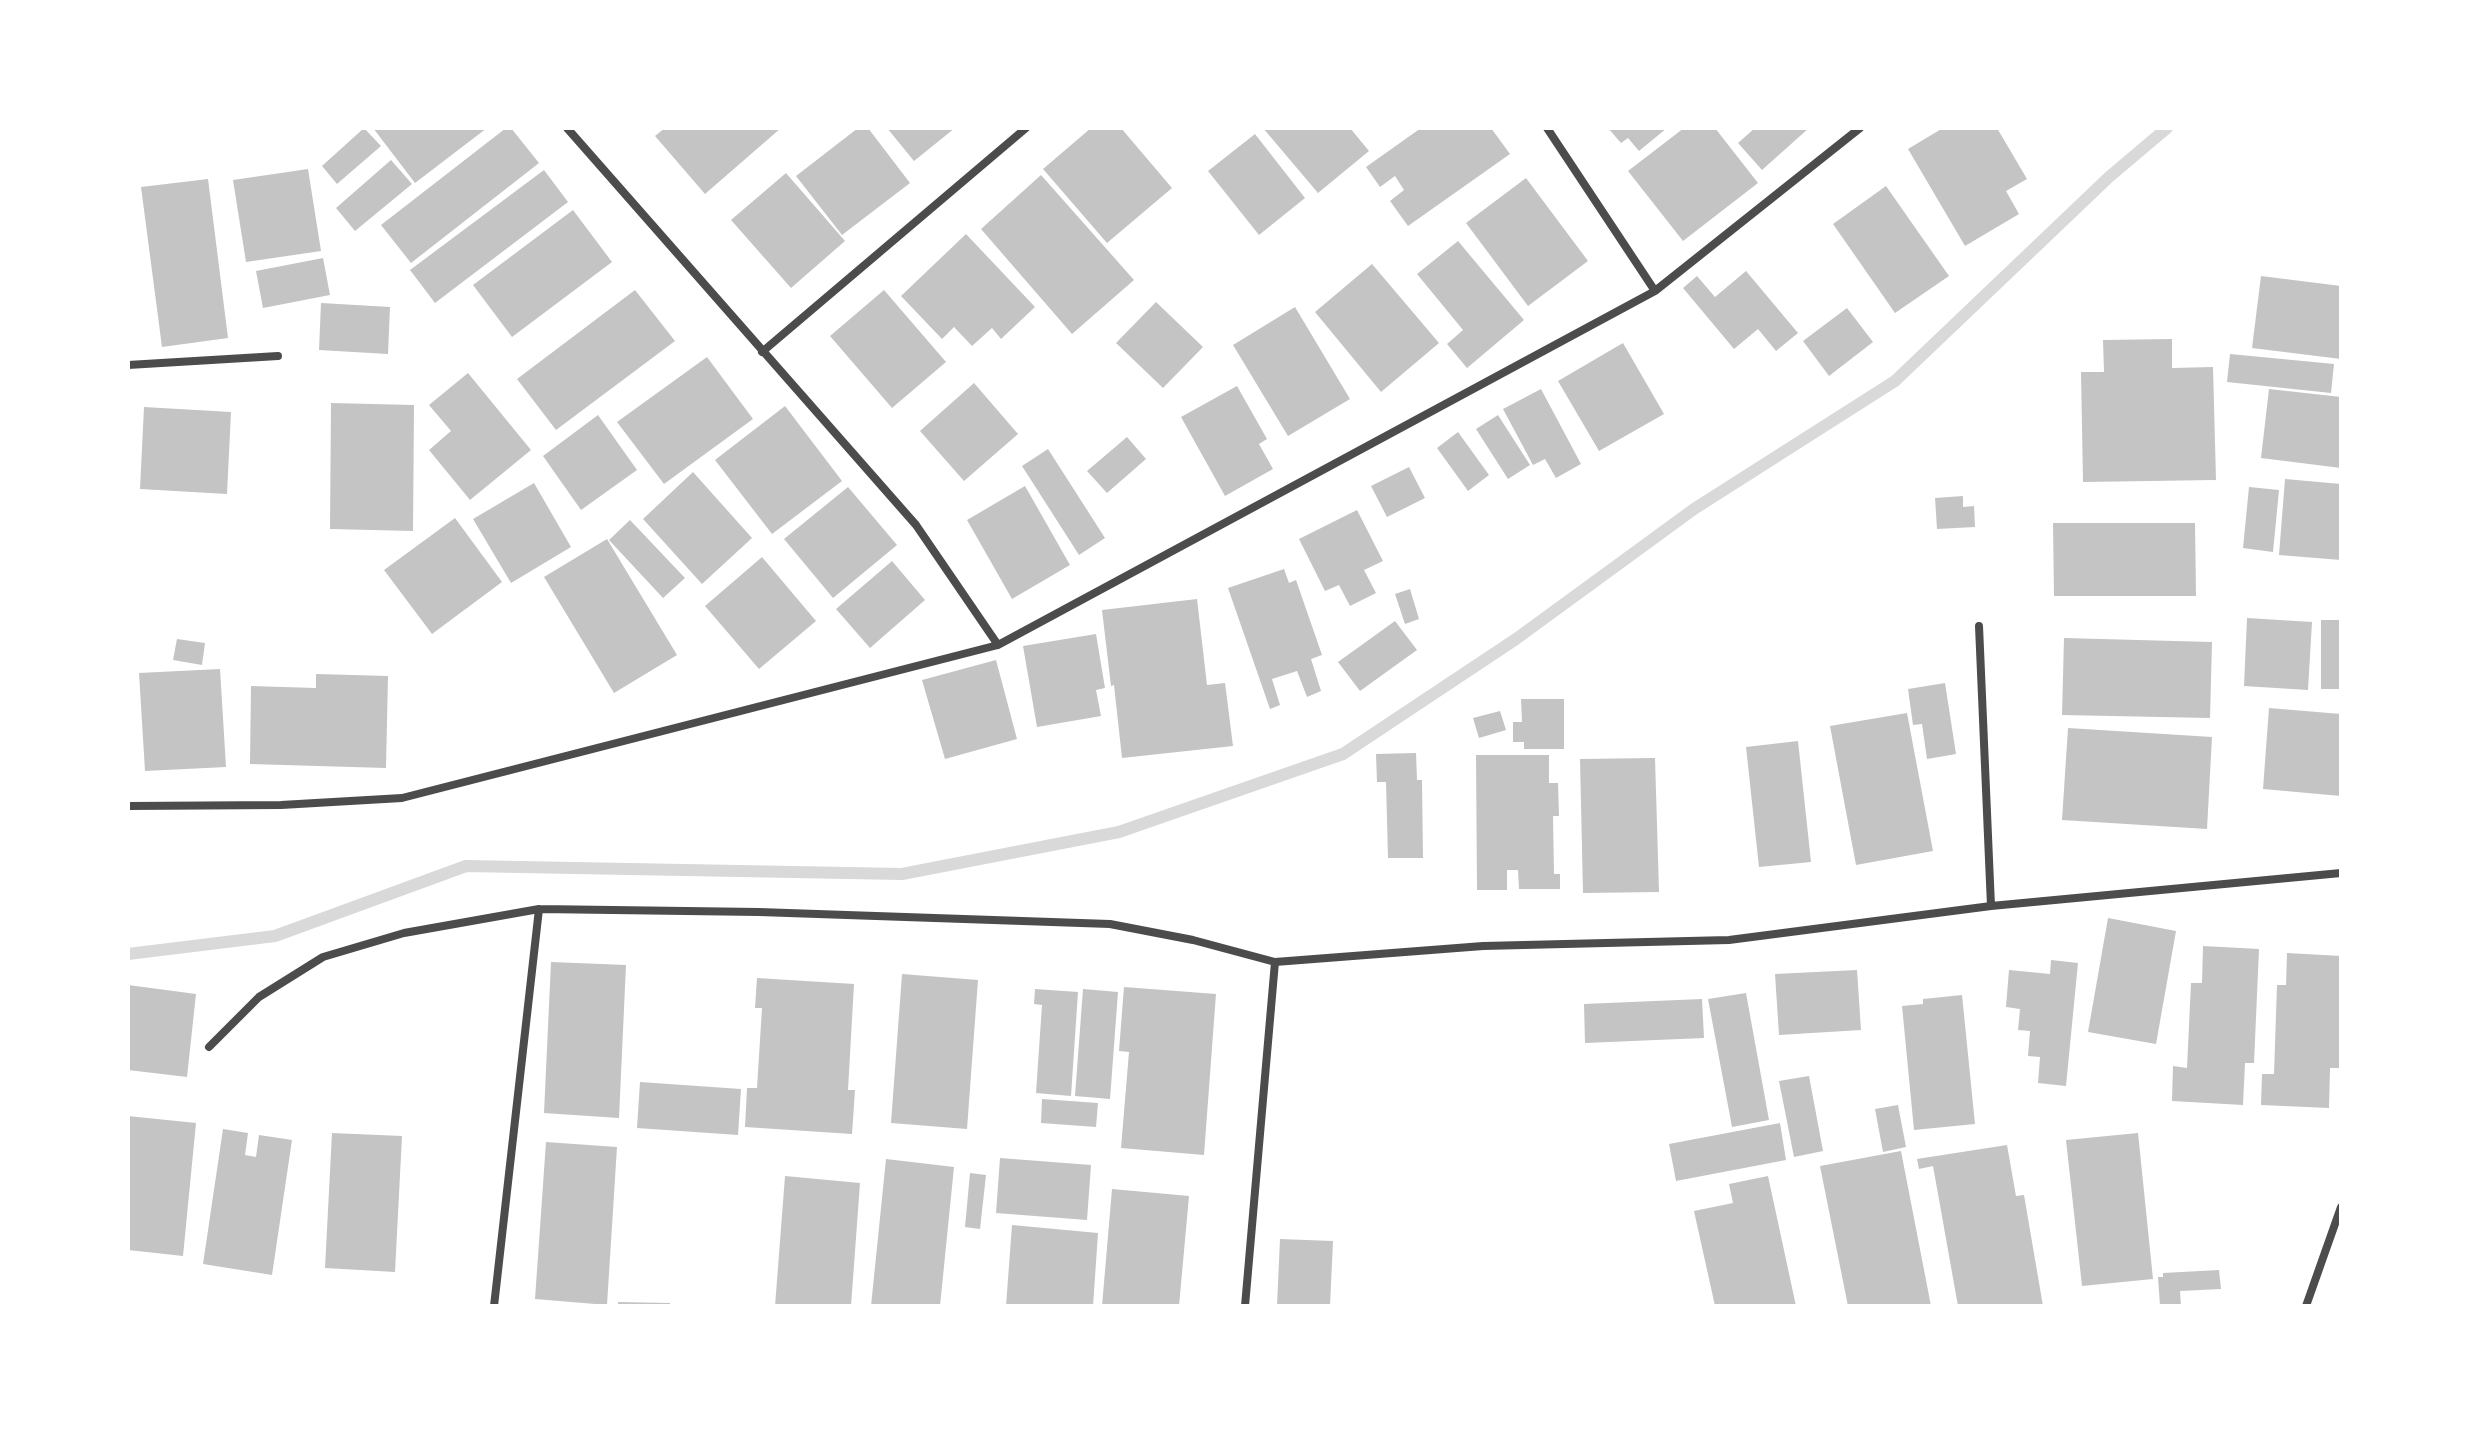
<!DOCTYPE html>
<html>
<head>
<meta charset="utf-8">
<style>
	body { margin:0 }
	#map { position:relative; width:2469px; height:1434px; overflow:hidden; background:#fff; font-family:"Zilla Slab",serif }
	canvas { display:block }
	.frame { position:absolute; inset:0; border:130px solid #fff; pointer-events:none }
</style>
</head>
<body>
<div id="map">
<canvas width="2469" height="1434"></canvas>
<div class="frame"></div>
</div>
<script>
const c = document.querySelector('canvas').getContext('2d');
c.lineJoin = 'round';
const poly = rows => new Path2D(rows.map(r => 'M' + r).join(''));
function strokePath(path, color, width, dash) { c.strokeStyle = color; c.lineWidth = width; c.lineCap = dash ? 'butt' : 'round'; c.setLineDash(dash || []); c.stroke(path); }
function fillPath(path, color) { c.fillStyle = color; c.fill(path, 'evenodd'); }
const stream = poly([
	[128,954,275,936,466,866,902,874,1119,832,1343,754,1516,639,1694,509,1895,381,2109,177,2167,128]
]);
const building = poly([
	[364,128,381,146,337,184,322,166],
	[373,128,487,128,415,183],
	[506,128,511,128,539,163,411,263,381,225],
	[665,128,781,128,705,194,655,136],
	[858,128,868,128,910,183,842,235,796,176],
	[887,128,955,128,914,161],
	[1091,128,1121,128,1172,188,1107,243,1043,169],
	[1263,128,1350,128,1369,151,1318,193],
	[1421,128,1491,128,1510,154,1408,226,1390,201,1404,190,1395,176,1380,187,1366,167],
	[1608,128,1667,128,1639,151,1628,138,1621,143],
	[1684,128,1715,128,1758,183,1683,241,1628,171],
	[1755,128,1809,128,1762,170,1738,143],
	[1943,128,1997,128,2027,179,2006,191,2019,214,1965,246,1908,149],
	[1255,134,1305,198,1259,235,1208,171],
	[391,160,412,184,355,231,336,208],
	[308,169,321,251,246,262,233,180],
	[544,170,568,202,435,303,410,270],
	[786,173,845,241,791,288,731,220],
	[1041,175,1134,280,1072,334,981,229],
	[1526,178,1588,261,1528,306,1466,223],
	[208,179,228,338,162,347,141,187],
	[1886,186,1949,276,1895,313,1833,224],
	[573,210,612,262,512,337,473,285],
	[966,234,1035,307,1001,339,992,328,972,346,954,327,942,339,901,296],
	[1458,241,1524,320,1467,368,1447,344,1463,330,1417,274],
	[323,258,330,295,263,308,256,271],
	[1372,264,1439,343,1381,392,1315,312],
	[1746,271,1798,333,1776,351,1758,329,1734,349,1683,288,1697,276,1715,297],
	[2261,276,2341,286,2341,359,2252,348],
	[635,290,675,341,556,430,517,379],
	[884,290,946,362,892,408,830,336],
	[1156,302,1203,347,1163,388,1116,343],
	[321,303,390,307,388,354,319,350],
	[1295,307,1350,399,1288,436,1233,345],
	[1847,308,1873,342,1829,376,1803,341],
	[2172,339,2172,368,2213,367,2216,480,2083,482,2081,372,2104,372,2103,340],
	[1623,343,1664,414,1599,451,1558,381],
	[2230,354,2334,364,2331,393,2227,382],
	[707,357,753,419,664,484,617,422],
	[468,373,531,450,470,500,429,450,451,431,429,405],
	[974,383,1018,434,964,481,920,431],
	[1237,386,1267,439,1259,444,1273,469,1225,496,1181,417],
	[1541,389,1581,464,1556,478,1545,459,1533,465,1503,409],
	[2269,389,2341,397,2341,468,2261,458],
	[331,403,414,405,413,531,330,529],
	[785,406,842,481,772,534,715,460],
	[144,407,231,412,227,494,140,489],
	[598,415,637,470,581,510,543,456],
	[1498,415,1530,465,1508,479,1476,429],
	[1458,432,1489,475,1468,491,1437,448],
	[1127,437,1146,459,1107,493,1087,471],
	[1048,449,1105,538,1079,555,1022,466],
	[1409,467,1425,498,1387,517,1371,486],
	[693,472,752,538,702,584,643,519],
	[2285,479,2341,484,2341,560,2279,555],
	[534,483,571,547,511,583,473,519],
	[1025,486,1070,565,1012,599,967,520],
	[848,487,897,545,833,598,784,539],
	[2249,487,2279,490,2273,552,2243,548],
	[1963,496,1963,507,1974,506,1975,527,1937,529,1935,498],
	[1357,510,1383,561,1364,570,1376,593,1350,606,1339,585,1325,591,1299,539],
	[455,518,502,582,432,634,384,570],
	[630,520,685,578,663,598,609,540],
	[2053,523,2195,523,2196,596,2054,596],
	[607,539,677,655,614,693,544,577],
	[762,557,816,621,759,669,705,606],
	[892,561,925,600,870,648,836,609],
	[1284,569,1289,583,1296,580,1322,655,1311,659,1321,691,1307,697,1297,671,1272,679,1280,705,1270,709,1228,588],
	[1410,589,1419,619,1405,624,1395,594],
	[1197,599,1207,685,1225,683,1233,746,1122,758,1114,685,1111,686,1102,610],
	[2247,618,2312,622,2308,690,2244,686],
	[2321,620,2341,620,2341,689,2321,689],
	[1395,621,1417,650,1360,691,1338,662],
	[1096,634,1105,688,1096,690,1101,716,1037,727,1023,646],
	[2064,638,2212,642,2210,718,2062,715],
	[177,639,205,643,202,665,173,660],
	[996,660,1017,739,945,759,922,680],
	[220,669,226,767,145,771,139,673],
	[316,674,388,676,386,768,250,764,251,686,316,688],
	[1945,683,1956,754,1927,759,1922,724,1913,725,1908,689],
	[1521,699,1564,699,1564,749,1524,749,1524,742,1513,742,1513,722,1522,722],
	[2269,708,2341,714,2341,796,2263,789],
	[1500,711,1506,730,1479,738,1473,718],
	[1907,713,1933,851,1856,865,1830,726],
	[2068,728,2212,737,2207,829,2062,820],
	[1798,741,1811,862,1759,867,1746,747],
	[1416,753,1417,780,1422,780,1423,858,1388,858,1386,782,1377,782,1376,754],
	[1476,755,1549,755,1549,783,1558,783,1559,816,1553,816,1554,874,1560,874,1560,889,1519,889,1518,870,1507,870,1507,890,1477,890],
	[1655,758,1659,892,1583,893,1580,759],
	[2108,918,2176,931,2156,1044,2088,1032],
	[2203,946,2259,949,2254,1063,2245,1063,2243,1105,2172,1101,2173,1066,2187,1068,2191,983,2202,983],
	[2287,953,2341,956,2341,1068,2330,1068,2329,1108,2261,1105,2262,1074,2274,1074,2277,985,2286,985],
	[2051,960,2078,963,2066,1086,2038,1083,2040,1057,2028,1056,2030,1031,2018,1030,2020,1009,2006,1007,2009,970,2050,974],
	[551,962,626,965,619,1118,544,1113],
	[1857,970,1861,1030,1779,1035,1775,974],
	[902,974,978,980,967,1129,891,1123],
	[757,978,854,984,848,1090,855,1090,852,1134,745,1127,747,1088,757,1088,762,1008,755,1008],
	[128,985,196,994,187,1077,128,1070],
	[1124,987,1216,994,1204,1155,1121,1148,1129,1052,1119,1051],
	[1035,989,1078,992,1071,1096,1036,1093,1042,1005,1034,1004],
	[1083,989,1118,992,1110,1099,1075,1096],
	[1746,993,1769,1120,1732,1127,1708,999],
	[1962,995,1975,1124,1914,1130,1902,1006,1923,1004,1923,999],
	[1702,999,1704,1038,1585,1043,1584,1004],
	[1809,1076,1823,1151,1794,1157,1779,1081],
	[640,1082,741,1089,738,1135,637,1128],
	[1042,1099,1098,1103,1096,1127,1041,1123],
	[1898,1105,1906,1147,1883,1152,1875,1109],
	[128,1116,196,1123,183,1256,128,1250],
	[1780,1123,1786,1160,1676,1181,1669,1144],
	[223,1129,248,1133,245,1155,256,1157,259,1135,292,1140,272,1275,203,1264],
	[332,1133,402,1136,395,1272,325,1268],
	[2138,1133,2153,1279,2082,1286,2066,1140],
	[546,1142,617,1147,607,1305,535,1299],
	[2007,1145,2016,1196,2024,1195,2043,1306,1958,1306,1933,1166,1919,1169,1917,1159],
	[1901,1151,1931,1306,1848,1306,1820,1166],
	[1000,1158,1091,1165,1087,1220,996,1213],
	[886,1159,954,1167,940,1306,871,1306],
	[970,1173,986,1175,980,1229,965,1227],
	[785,1176,860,1183,851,1306,775,1306],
	[1768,1176,1796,1306,1715,1306,1694,1211,1733,1203,1729,1184],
	[1112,1189,1189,1196,1179,1306,1102,1306],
	[1012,1225,1098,1233,1093,1306,1006,1306],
	[1280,1239,1333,1241,1330,1306,1277,1306],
	[2219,1270,2221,1289,2180,1291,2181,1306,2160,1306,2158,1277,2163,1277,2163,1273],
	[618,1302,670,1303,670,1306,618,1306]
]);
const minor = poly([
	[567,128,916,525,998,645],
	[1547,128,1655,291],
	[762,352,1026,128],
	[128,365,278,356],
	[1979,626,1991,906],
	[128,806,281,805,402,798,998,645,1655,291,1860,128],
	[1275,962,1483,946,1729,940,1991,906,2341,873],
	[209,1047,259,997,323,957,404,933,539,909,759,912,1110,924,1193,940,1275,962,1245,1306],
	[494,1306,539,909],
	[2306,1306,2341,1207]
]);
strokePath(stream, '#d9d9d9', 12);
fillPath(building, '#c4c4c4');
strokePath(minor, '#4c4c4c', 8);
</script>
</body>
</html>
